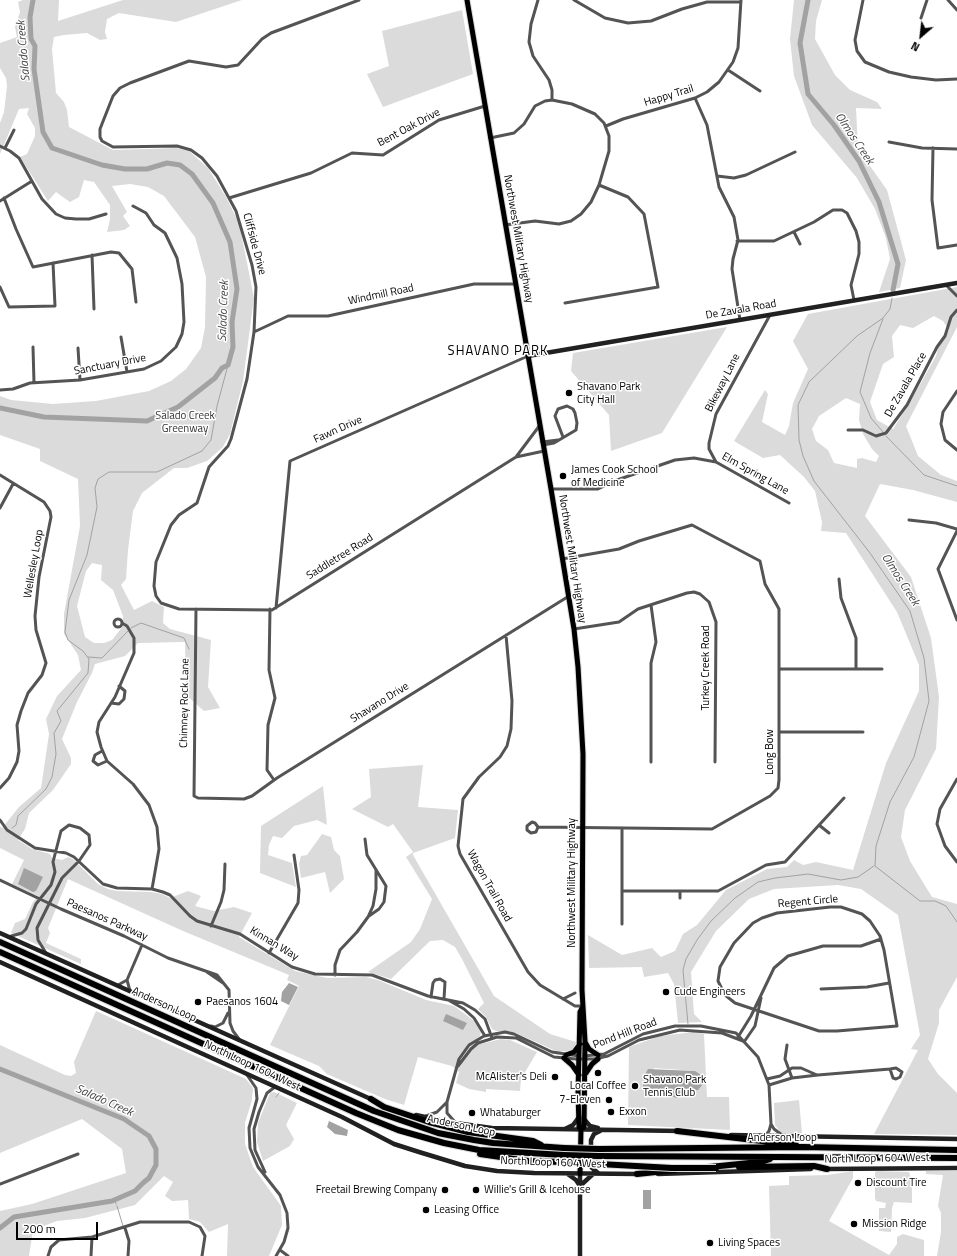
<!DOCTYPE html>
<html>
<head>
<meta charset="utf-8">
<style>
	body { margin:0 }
	#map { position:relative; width:957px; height:1256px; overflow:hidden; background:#fff; font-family:"Titillium Web",sans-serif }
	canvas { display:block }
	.north { position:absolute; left:901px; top:16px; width:40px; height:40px; -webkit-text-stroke:3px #fff; paint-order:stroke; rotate:208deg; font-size:11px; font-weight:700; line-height:16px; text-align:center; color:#000 }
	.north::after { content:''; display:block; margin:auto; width:14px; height:18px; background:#000; clip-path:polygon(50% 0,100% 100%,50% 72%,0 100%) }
	.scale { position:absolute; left:16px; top:1222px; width:82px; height:18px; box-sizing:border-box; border:2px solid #000; border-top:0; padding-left:5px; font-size:12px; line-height:14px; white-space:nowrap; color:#000; -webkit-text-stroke:3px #fff; paint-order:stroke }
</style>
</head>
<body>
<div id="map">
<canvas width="957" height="1256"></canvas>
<div class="north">N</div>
<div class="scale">200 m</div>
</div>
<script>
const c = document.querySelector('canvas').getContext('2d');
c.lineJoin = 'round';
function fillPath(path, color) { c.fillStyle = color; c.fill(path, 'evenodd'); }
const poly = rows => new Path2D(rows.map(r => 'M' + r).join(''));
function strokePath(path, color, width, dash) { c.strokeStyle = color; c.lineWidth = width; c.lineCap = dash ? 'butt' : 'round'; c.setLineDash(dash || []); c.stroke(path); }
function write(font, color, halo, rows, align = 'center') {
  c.font = font + ' "Titillium Web",sans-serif'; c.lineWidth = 3; c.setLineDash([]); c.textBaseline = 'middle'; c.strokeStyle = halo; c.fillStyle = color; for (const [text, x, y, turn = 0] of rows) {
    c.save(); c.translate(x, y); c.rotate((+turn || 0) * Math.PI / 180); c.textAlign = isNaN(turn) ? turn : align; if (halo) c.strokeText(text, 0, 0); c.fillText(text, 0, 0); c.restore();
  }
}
const green = poly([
	[23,0,59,0,58,21,123,0,242,0,176,22,119,13,107,19,105,32,107,39,100,40,87,33,64,35,54,37,52,49,56,93,64,102,67,110,69,127,113,150,176,148,189,151,208,168,226,197,239,223,254,298,243,381,230,434,223,447,207,461,187,468,174,468,142,493,133,511,128,550,126,579,121,585,134,610,152,601,164,607,163,623,170,629,211,640,208,687,220,708,204,711,186,695,185,642,138,643,125,656,95,664,92,673,77,702,62,739,71,758,71,764,53,790,29,813,25,829,18,840,32,849,50,854,52,858,62,860,68,857,73,859,98,884,108,889,117,891,151,892,162,894,170,898,188,891,201,896,195,906,214,911,234,907,252,913,239,937,295,971,327,978,366,977,378,980,426,1000,454,1006,473,1020,481,1032,480,1036,474,1041,481,1044,501,1039,510,1040,537,1052,521,1079,520,1091,486,1089,486,1092,469,1089,456,1083,459,1072,452,1066,418,1057,404,1105,385,1099,327,1074,319,1066,270,1045,299,986,287,980,289,975,183,931,68,879,48,928,50,933,46,943,81,959,81,964,11,933,15,923,25,919,33,902,38,896,12,884,24,860,0,848,0,826,2,828,19,807,41,788,49,734,46,719,57,696,81,670,78,655,64,634,64,614,80,526,78,479,40,461,40,449,0,435,0,396,11,400,53,404,96,401,149,391,171,381,186,369,201,348,205,327,206,277,195,237,164,196,148,187,130,184,112,186,127,212,123,216,130,226,124,230,107,232,110,219,110,205,94,182,84,180,79,197,70,202,56,192,48,201,20,157,27,154,35,136,35,128,27,114,29,108,19,109,0,154,0,123,4,112,7,86,6,78,0,68,0,43,17,37,15,27,20,12,18,2],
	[92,563,102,565,101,580,113,590,123,616,123,626,112,640,104,643,94,643,85,637,77,606,86,571],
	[794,0,822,0,816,21,815,39,835,75,850,90,877,102,882,109,856,108,858,149,887,190,906,260,900,288,879,292,890,259,886,238,875,209,857,178,812,125,794,76,790,39],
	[462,10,473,74,383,107,367,74,389,66,382,31],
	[957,287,957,327,906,426,918,456,941,475,957,481,957,502,913,490,880,484,865,516,911,577,931,638,939,697,936,749,905,810,901,837,910,861,932,897,957,904,957,977,939,1010,939,1023,928,1059,938,1074,957,1093,957,1135,874,1134,918,1050,911,1049,920,1035,898,915,861,889,838,885,774,889,749,899,716,931,691,972,694,1014,702,1022,678,1023,674,984,668,973,644,977,642,967,589,968,588,935,622,955,652,948,661,957,675,951,683,934,697,925,726,890,767,869,787,867,794,860,803,865,816,862,853,870,886,763,919,691,919,665,897,612,846,533,821,531,822,522,815,491,804,477,780,455,763,458,734,441,765,390,768,394,762,422,785,435,789,426,793,403,808,369,793,341,808,314],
	[934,316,943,321,949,330,938,348,936,356,909,404,893,429,877,420,870,402,883,364,894,357,892,336,900,325,913,328],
	[846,398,860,404,859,420,863,434,872,449,879,456,876,462,862,458,857,459,857,468,834,463,828,450,816,441,812,429,819,416],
	[727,327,662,433,611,451,609,415,571,371,573,353],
	[423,765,418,807,458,810,455,838,413,853,413,855,494,996,550,1034,576,1042,575,1048,573,1050,558,1052,516,1033,507,1031,496,1031,492,1029,486,1017,478,1009,484,1003,462,959,455,947,443,940,430,941,391,979,368,972,411,942,420,929,432,899,406,857,413,852,393,824,388,827,352,809,371,797,369,769],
	[323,786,327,825,317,820,294,826,282,838,273,836,269,845,268,855,292,863,296,887,260,873,261,826],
	[322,834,331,837,334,850,340,856,344,879,330,893,325,872,301,878,299,864,301,856,307,855],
	[96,1011,246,1079,253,1088,252,1100,245,1123,245,1144,253,1167,281,1206,282,1225,269,1256,227,1256,228,1224,209,1232,200,1222,189,1219,188,1200,172,1201,165,1196,173,1182,164,1176,135,1205,85,1218,57,1221,33,1230,29,1256,0,1256,0,1211,32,1204,126,1173,122,1149,82,1119,0,1153,0,1045,65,1075,71,1076,76,1073,74,1062],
	[694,1032,704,1034,707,1097,729,1097,730,1130,628,1125,629,1047,660,1036],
	[654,1068,695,1071,693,1089,688,1090,676,1098,659,1091,648,1094],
	[274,1092,297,1103,286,1125,294,1139,290,1146,263,1161,257,1142,258,1123,270,1093],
	[799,1100,802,1133,781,1133,775,1125,774,1103],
	[853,1171,853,1178,829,1221,889,1255,897,1244,897,1237,903,1234,924,1240,924,1256,771,1256,769,1186,789,1185,789,1176,828,1175],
	[877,1171,909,1172,912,1181,912,1203,894,1202,892,1208,891,1232,879,1231,879,1208,885,1208,886,1203,876,1201,875,1198,875,1172],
	[926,1171,957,1171,957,1256,937,1256,941,1232,941,1213,938,1206,943,1175,926,1174]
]);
const water = poly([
	[24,868,43,877,36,891,33,892,18,884],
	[289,983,298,987,289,1005,281,1001,282,992],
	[446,1014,467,1023,463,1030,443,1021],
	[648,1069,695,1071,701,1075,703,1084,698,1090,688,1090,676,1098,659,1091,648,1094,645,1093,643,1087,643,1078],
	[329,1121,348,1130,347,1136,335,1134,327,1127],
	[643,1190,651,1190,651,1209,643,1209]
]);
const stream = poly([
	[892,298,890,309,883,318,857,336,809,382,798,405,799,440,803,456,814,481,870,553,910,611,924,658,929,701,914,757,890,802,876,846,875,866,920,901,935,901,946,906,957,922],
	[883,319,870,353,860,392,871,418,883,432],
	[886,436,924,475,957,486],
	[131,628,141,623,184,638,189,649],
	[88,657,102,658,128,631],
	[12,828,16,825,18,816,46,789,52,777,56,754,54,733,61,721,57,711,88,673,89,659,83,651,68,640,65,632,69,600,87,555,97,507,95,488,98,479,109,472,157,472,202,451,211,440,217,406,228,365],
	[688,1024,683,970,686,959,697,940,711,921,735,898,758,882,775,878,808,874,841,880,858,877,874,866],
	[276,1097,279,1093],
	[115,1200,116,1204],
	[117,1206,123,1226]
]);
const river = poly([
	[808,0,800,43,808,94,834,125,859,161,879,202,898,264,893,290],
	[0,408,44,417,147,421,178,407,215,378,222,368,228,365,233,347,232,322,237,289,230,242,213,203,192,174,180,165,167,163,147,169,125,169,102,165,52,148,43,132,34,69,35,46,31,39,30,17,33,0],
	[0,1069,124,1119,149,1136,156,1149,156,1165,149,1178,143,1183],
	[0,1228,14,1217,112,1201,135,1191,142,1184]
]);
const street = poly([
	[359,0,271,33,262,39,238,65,226,67,189,61,130,83,120,88,113,96,100,129,100,137,102,141,113,147,177,146,191,150,202,158,217,176,236,211,252,265,256,287,254,332,247,379,231,439,228,446,209,467,197,503,179,515,171,525,156,562,154,586,156,596,161,603,179,609,272,610,516,457,544,451],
	[538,0,531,24,529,42,533,56,549,80,552,90,552,100],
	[574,0,605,18,628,23,651,21,682,9,707,2,741,2],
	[863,0,855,40,857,51,865,62,889,72,911,77,936,80,957,79],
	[948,0,957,10],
	[921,18,927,0],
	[728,70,760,91],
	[695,98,707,125,719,187,734,217,738,240,733,259,732,269,740,320],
	[606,126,623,119,695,98,707,92,719,82,733,62,738,48,741,0],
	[490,138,514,133,524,124,535,106,545,101,552,100,572,104,595,114,604,123,609,136,609,151,599,185,591,202,581,214,571,221,559,224,535,221,505,225],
	[889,142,922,148,957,149],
	[0,146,10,151,19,158,42,199,56,214,65,218,76,219,89,219,106,214],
	[5,148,14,130],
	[933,148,932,200,938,248,957,245],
	[717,176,734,178,746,175,795,152],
	[4,198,16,229,33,267,111,252,119,253,132,269,136,302],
	[229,198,311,173,352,153,383,155,439,120,485,106],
	[0,201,32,181],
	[794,232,800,244],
	[737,241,774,241,814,222,833,210,842,210,847,213,856,231,859,242,859,254,851,285,854,300],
	[92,255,94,309],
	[946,285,957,296],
	[0,287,9,307,55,306,53,263],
	[565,303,658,287,644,214,628,197,599,185],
	[254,332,288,316,328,316,474,284,516,284],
	[121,337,127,372],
	[33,347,34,383],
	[78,348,80,380],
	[0,390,13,389,30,383,80,380,144,369,161,361,176,347,182,334,184,322,182,284,177,258,165,233,154,225,146,213,133,206],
	[957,391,943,412,941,424,945,440,957,450],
	[848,430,863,430,876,436,886,433,907,405,937,347,945,336,951,317,957,310],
	[542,442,558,440],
	[543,445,554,443,576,430,577,423,575,413,573,409,567,406,558,409,555,416,563,437],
	[516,457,540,425],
	[716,462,709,449,709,443,716,414,770,315],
	[0,475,44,502,50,511,51,517,39,577,35,616,36,630,46,663,42,675,28,693,21,711,17,725,19,751,17,762,9,778,0,788],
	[551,489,598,489,617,480,675,460,694,458,716,462,789,503],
	[0,508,13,484],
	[909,520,936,523,957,529],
	[957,531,938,569,957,620],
	[839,579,841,598,856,638,856,669],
	[276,608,290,461,528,356],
	[196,609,194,796,198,798,244,799,252,796,277,778,569,596],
	[270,609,269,670,275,698,268,725,267,770,274,780],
	'114 623a4 4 0 1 1 8 0a4 4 0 1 1-8 0Z',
	[122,623,127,626,134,638,134,653,115,697,99,722,97,732,101,747,107,761,133,784,149,805,157,827,159,849,152,889],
	[574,629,619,622,638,609,687,593,694,592,700,594,709,602,716,622,715,762],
	[506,635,512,701,511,729,507,746,500,757,479,777,463,799,458,846,460,854,528,972,540,985,575,1006,582,1006],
	[779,669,882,669],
	[111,703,119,704,124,699,125,691,119,686],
	[779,732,863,732],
	[102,751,95,755,93,761,98,765,107,761],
	[651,762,651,663,656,642,651,605],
	[957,779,940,809,937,824,945,846,957,862],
	[0,820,7,830,35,848,66,853,74,857,103,884,117,888,152,889,163,892,170,895,190,916,197,921,240,934,292,967,315,974,372,975,428,996,463,1003,475,1010,485,1019,492,1038],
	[819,825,829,833],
	[538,827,536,832,531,833,527,830,527,826,532,822,535,823,538,827,712,829,770,796,778,788,779,780,779,609,765,584,760,561,692,525,639,541,619,549,562,559],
	[365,839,367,855,386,886,384,902,379,909,369,916],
	[0,880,61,909,124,936,168,958,217,975,229,990,230,1023,233,1031,239,1039],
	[622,891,718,891,766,865,785,862,844,798],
	[680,898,680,891],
	[830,907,841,907,862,914,870,921,880,936,884,950,897,1026,837,1031,819,1031,735,1003,725,995,718,981,720,967,734,943,753,923,762,918,777,913,830,907],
	[622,924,622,830],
	[211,926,221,902,224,890,225,864],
	[8,937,22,933,26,929,36,904,51,885,55,872,53,862,61,831,69,825,80,828,89,835,90,845,79,861,62,878,37,928,38,940,46,953],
	[269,953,298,903,299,890,294,855],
	[207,972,223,983],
	[335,975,335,965,340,950,357,932,368,917,373,906,376,889,376,870],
	[127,980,130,991],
	[118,985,127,980,142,945],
	[821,989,867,987,889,983],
	[431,997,433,983,435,980,440,979,445,982,444,999],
	[563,999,575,993],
	[450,1001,464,1009,474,1018,485,1036],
	[211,1026,215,1027,223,1023,228,1013],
	[738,1037,751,1016,774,968,788,956,823,946,861,946,881,939],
	[744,1042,755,1026,761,998],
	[787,1045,785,1059,792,1078],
	[584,1056,604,1054,643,1034,675,1026,701,1026,736,1033,758,1057,769,1085,771,1124,769,1131,765,1136],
	[458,1066,471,1049,478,1043,497,1037,516,1038,554,1057,576,1059,594,1059,608,1056,639,1040,680,1030,722,1033,743,1041],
	[247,1075,256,1088,257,1099,249,1128,250,1148,258,1167,280,1195,287,1213,288,1228,284,1242,276,1256],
	[767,1079,780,1076,792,1068,801,1068,817,1075],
	[769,1085,792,1078,818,1075,890,1069,896,1068,902,1072,900,1077,896,1079,893,1078,890,1069],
	[426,1116,437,1112,447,1102],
	[455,1122,447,1113,447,1102,459,1059,469,1045,484,1036,505,1032,514,1034,552,1052,579,1056],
	[771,1124,774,1129,782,1135],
	[265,1172,255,1150,254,1129,259,1112,267,1093,275,1087],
	[0,1184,78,1154],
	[125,1228,129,1241,128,1256],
	[280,1250,288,1256],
	[48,1256,51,1247,59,1240,92,1237,140,1222,189,1222,200,1227,205,1236,202,1256],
	[91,1256,92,1237]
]);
const secondary = poly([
	[528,356,957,283],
	[0,933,373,1100],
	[0,962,342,1117,394,1144,419,1152,465,1166,497,1171,534,1173,639,1174],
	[416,1115,448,1122,492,1128,680,1131],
	[584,1119,590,1126,598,1128],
	[565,1129,573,1125,579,1117],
	[731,1135,957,1139],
	[824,1169,957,1168],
	[598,1173,591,1167,591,1140,594,1134,600,1131],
	[658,1174,811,1169],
	[569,1175,576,1180,580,1186,593,1174],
	[580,1256,580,1174]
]);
const primary = poly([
	[467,0,551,489,574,629,578,667,583,754,582,990,585,1041,584,1127,581,1129],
	[585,1042,589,1049,598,1055],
	[566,1055,574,1052,580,1044],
	[564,1058,572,1065,579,1075],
	[586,1073,592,1064,598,1059],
	[580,1174,581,1129,579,1127,578,1092,580,1012,582,1008]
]);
const highway = poly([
	[0,942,374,1111,438,1133,474,1140,493,1143,564,1148],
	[0,952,356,1113,398,1130,444,1143,479,1150,564,1155],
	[371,1099,384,1107,429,1122,468,1132,533,1141,541,1145],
	[677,1131,796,1145],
	[599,1149,803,1147,957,1150],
	[480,1154,528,1161,563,1162],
	[598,1156,957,1158],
	[710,1167,759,1162,770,1159],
	[739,1167,814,1166,827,1169],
	[637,1174,675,1170]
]);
const highwayBridge = poly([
	[564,1148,599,1149],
	[564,1155,598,1156],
	[563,1162,672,1168,716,1168]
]);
const markers = [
	[569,393,4,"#000"],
	[563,476,4,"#000"],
	[666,992,4,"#000"],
	[198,1002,4,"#000"],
	[598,1073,4,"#000"],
	[555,1077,4,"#000"],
	[635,1086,4,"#000"],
	[609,1100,4,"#000"],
	[611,1112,4,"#000"],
	[472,1113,4,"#000"],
	[858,1183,4,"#000"],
	[445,1190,4,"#000"],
	[476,1190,4,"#000"],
	[426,1210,4,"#000"],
	[854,1224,4,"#000"],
	[710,1243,4,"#000"]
];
const streetNames = [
	["Happy Trail",669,96,-17],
	["Bent Oak Drive",409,128,-28],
	["Northwest Military Highway",518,239,80],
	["Cliffside Drive",254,244,75],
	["Windmill Road",381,295,-12],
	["De Zavala Road",741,310,-10],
	["Sanctuary Drive",110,365,-11],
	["Bikeway Lane",723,383,-63],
	["De Zavala Place",906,385,-60],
	["Fawn Drive",338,430,-24],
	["Elm Spring Lane",755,474,29],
	["Saddletree Road",340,557,-32],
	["Northwest Military Highway",572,559,81],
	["Wellesley Loop",34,564,-80],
	["Turkey Creek Road",706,668,-90],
	["Chimney Rock Lane",185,703,-89],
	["Shavano Drive",380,703,-32],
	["Long Bow",770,752,-90],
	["Northwest Military Highway",572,883,-90],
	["Wagon Trail Road",489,886,61],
	["Regent Circle",808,902,-5],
	["Paesanos Parkway",107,920,24],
	["Kinnan Way",274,944,31],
	["Anderson Loop",164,1005,24],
	["Pond Hill Road",625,1034,-21],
	["North Loop 1604 West",252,1066,25],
	["Anderson Loop",461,1126,12],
	["Anderson Loop",782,1138],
	["North Loop 1604 West",877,1159,-1],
	["North Loop 1604 West",553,1163,2]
];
const poiNames = [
	["Shavano Park",577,387],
	["City Hall",577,400],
	["James Cook School",571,470],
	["of Medicine",571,483],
	["Cude Engineers",674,992],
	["Paesanos 1604",206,1002],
	["McAlister's Deli",547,1077,"right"],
	["Shavano Park",643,1080],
	["Tennis Club",643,1093],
	["Local Coffee",598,1086,"center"],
	["7-Eleven",601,1100,"right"],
	["Exxon",619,1112],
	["Whataburger",480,1113],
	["Discount Tire",866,1183],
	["Freetail Brewing Company",437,1190,"right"],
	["Willie's Grill & Icehouse",484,1190],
	["Leasing Office",434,1210],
	["Mission Ridge",862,1224],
	["Living Spaces",718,1243]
];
const parkNames = [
	["Salado Creek",185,416],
	["Greenway",185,429]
];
const waterNames = [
	["Salado Creek",24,51,-95],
	["Olmos Creek",854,139,56],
	["Salado Creek",224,311,-88],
	["Olmos Creek",900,580,57],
	["Salado Creek",104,1101,24]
];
const quarterNames = [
	["SHAVANO PARK",498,352]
];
fillPath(green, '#dbdbdb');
fillPath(water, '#a2a2a2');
strokePath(stream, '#a2a2a2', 1);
strokePath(river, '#a2a2a2', 5);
strokePath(primary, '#dbdbdb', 7);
strokePath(highway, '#dbdbdb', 8);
strokePath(street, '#545454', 3);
strokePath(secondary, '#212121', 4.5);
strokePath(primary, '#000', 5);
strokePath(highway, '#000', 6);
strokePath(highwayBridge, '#dbdbdb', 8, []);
strokePath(highwayBridge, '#000', 6);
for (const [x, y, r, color] of markers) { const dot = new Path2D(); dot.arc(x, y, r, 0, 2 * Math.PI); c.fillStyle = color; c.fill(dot); strokePath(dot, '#fff', 1.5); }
write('11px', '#000', '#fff', streetNames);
write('11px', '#000', '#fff', poiNames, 'left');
write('11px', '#323232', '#fff', parkNames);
write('italic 12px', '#434343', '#fff', waterNames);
c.letterSpacing = '1px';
write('13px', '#000', '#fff', quarterNames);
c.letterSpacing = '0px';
</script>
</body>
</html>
